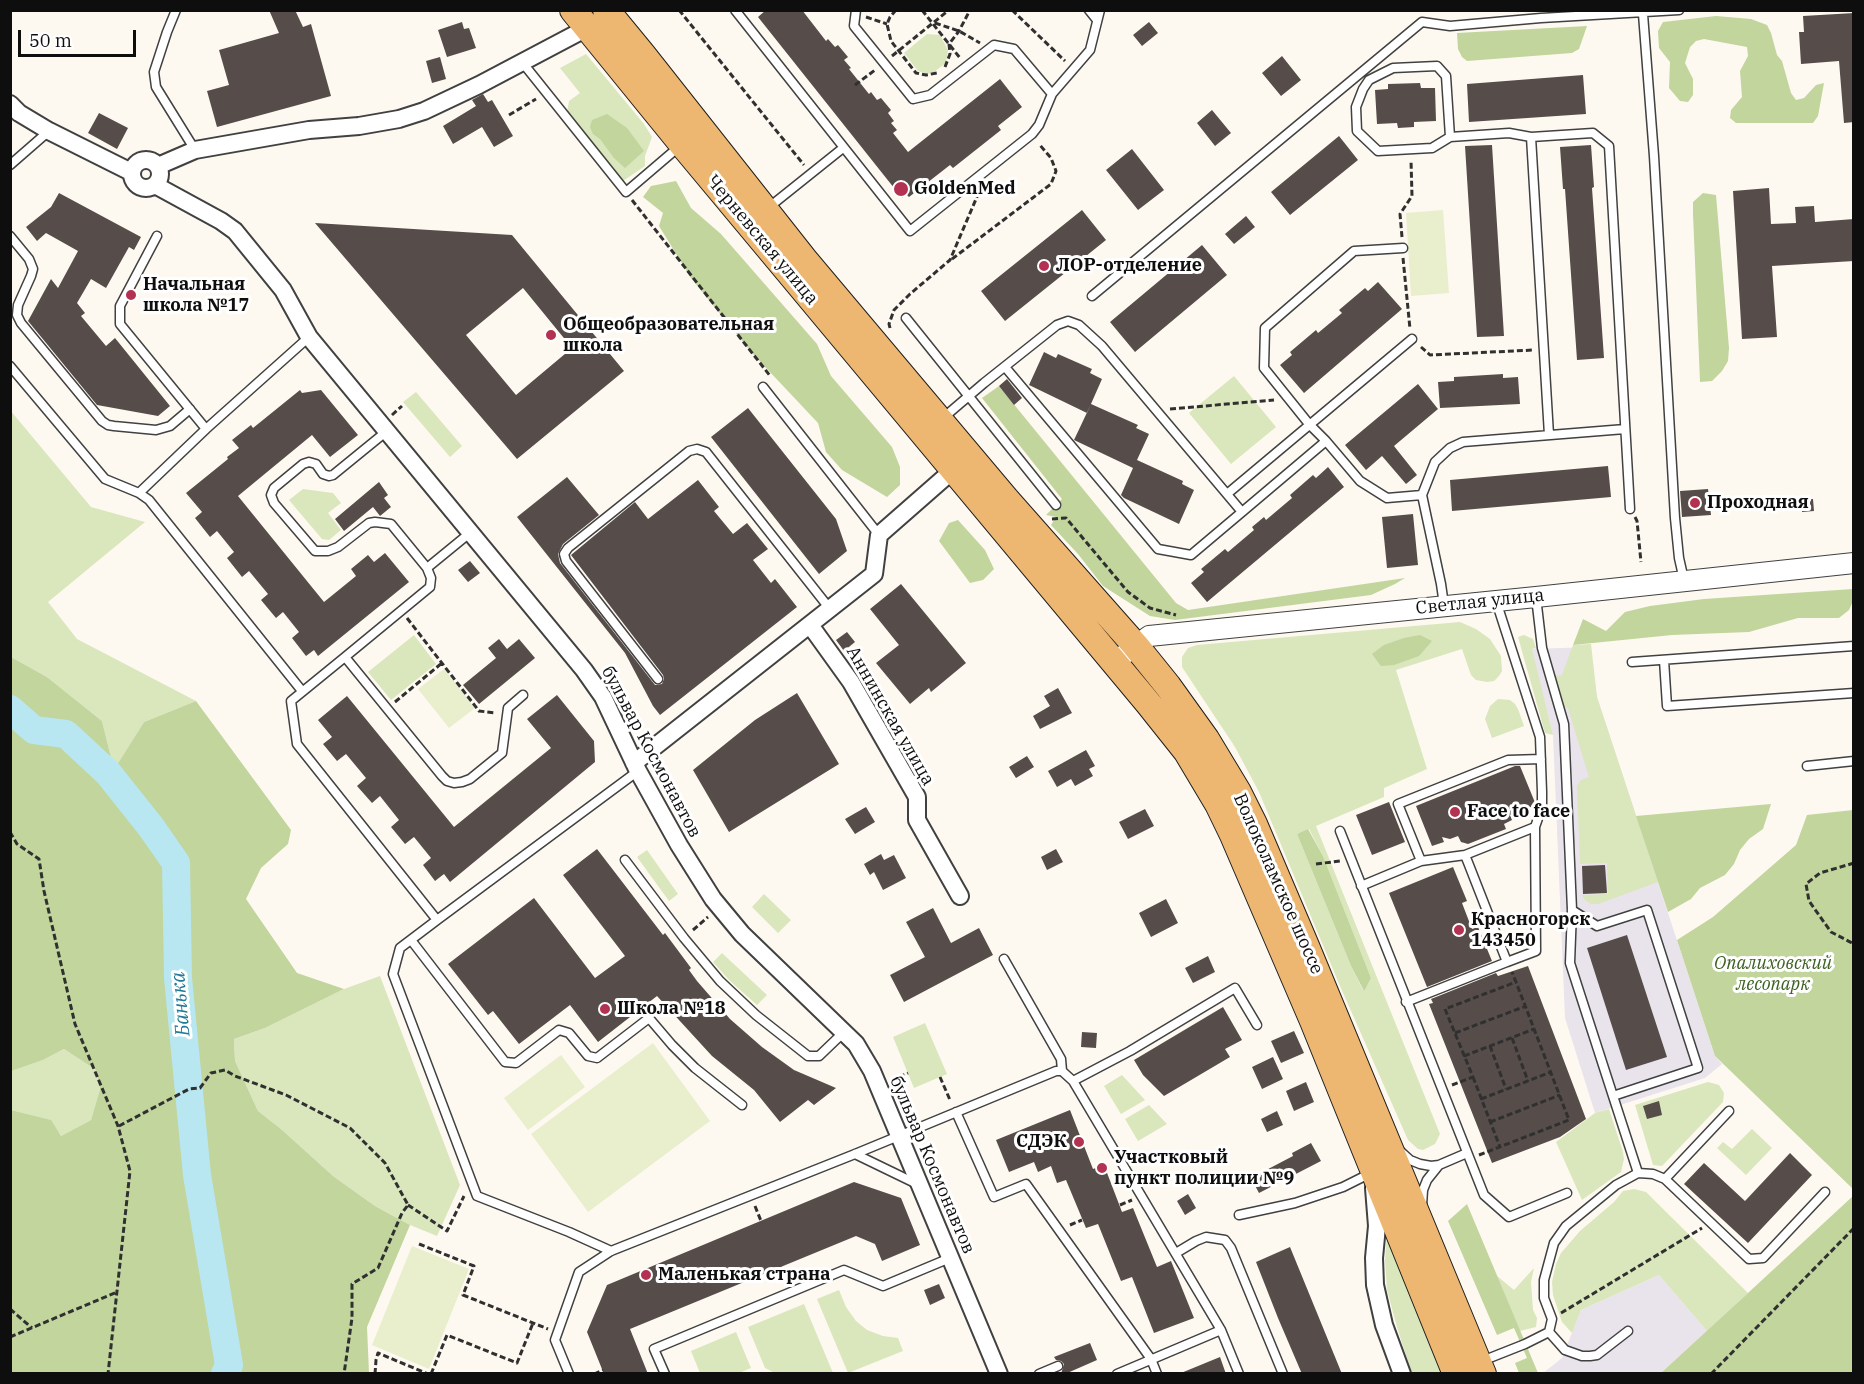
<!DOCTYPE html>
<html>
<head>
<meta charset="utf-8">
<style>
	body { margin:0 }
	#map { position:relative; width:1864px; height:1384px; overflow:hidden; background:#fef9f0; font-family:"IBM Plex Serif",serif }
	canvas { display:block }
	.frame { position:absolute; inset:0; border:12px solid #0e0e0e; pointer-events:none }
	.scale { position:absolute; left:18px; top:30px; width:118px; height:27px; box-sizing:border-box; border:3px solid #0e0e0e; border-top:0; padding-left:8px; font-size:18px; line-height:21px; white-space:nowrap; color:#0e0e0e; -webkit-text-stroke:4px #fff; paint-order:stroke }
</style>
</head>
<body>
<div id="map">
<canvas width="1864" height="1384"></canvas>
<div class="frame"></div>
<div class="scale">50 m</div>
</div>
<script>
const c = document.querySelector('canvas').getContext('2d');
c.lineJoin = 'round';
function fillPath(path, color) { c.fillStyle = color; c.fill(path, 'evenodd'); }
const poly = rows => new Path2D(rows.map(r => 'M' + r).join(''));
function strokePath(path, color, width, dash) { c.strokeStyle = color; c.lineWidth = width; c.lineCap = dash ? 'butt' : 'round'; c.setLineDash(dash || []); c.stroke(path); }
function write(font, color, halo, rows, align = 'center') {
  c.font = font + ' "IBM Plex Serif",serif'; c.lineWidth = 6; c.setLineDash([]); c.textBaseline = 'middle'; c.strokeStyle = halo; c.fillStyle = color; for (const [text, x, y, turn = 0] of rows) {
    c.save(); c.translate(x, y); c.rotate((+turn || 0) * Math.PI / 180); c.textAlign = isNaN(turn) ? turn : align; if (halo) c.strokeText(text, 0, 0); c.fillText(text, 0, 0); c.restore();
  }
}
const industrial = poly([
	[1590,647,1597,697,1715,1056,1722,1064,1705,1078,1595,1113,1565,1018,1553,735,1531,649],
	[1659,1275,1707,1331,1661,1373,1542,1374,1562,1358,1581,1310]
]);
const green = poly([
	[927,34,940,35,948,50,946,63,934,72,927,74,918,71,904,53],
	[586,54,644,124,652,137,645,156,645,166,623,181,567,113,569,101,580,93,560,68],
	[1234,376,1276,427,1231,464,1189,413],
	[416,392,462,446,450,457,403,402],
	[10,410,91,507,145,522,48,602,77,639,196,701,144,722,114,771,102,721,47,677,11,657],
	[303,489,333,493,341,503,328,513,341,530,329,540,322,539,289,500],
	[1460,622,1476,629,1490,639,1501,656,1502,671,1499,676,1494,681,1487,682,1476,680,1471,675,1462,649,1396,670,1427,769,1384,788,1384,797,1316,826,1440,1134,1435,1144,1423,1150,1418,1149,1408,1140,1340,986,1259,792,1235,747,1182,667,1182,657,1188,648,1197,645],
	[1309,829,1323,856,1371,978,1363,990,1351,966,1297,834],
	[414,635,436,664,391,700,368,672],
	[1524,635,1533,639,1536,648,1532,649,1553,735,1545,733,1518,637],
	[1591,644,1597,697,1658,882,1598,904,1591,904,1585,900,1582,895,1608,894,1607,863,1580,864,1577,786,1581,780,1589,777,1568,708,1564,706,1554,676,1562,675,1573,645],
	[1498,699,1510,700,1515,704,1518,709,1524,726,1492,738,1485,719,1490,706],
	[647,850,678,894,669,901,637,857],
	[764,894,791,920,778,933,752,907],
	[722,953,767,995,757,1005,729,980,713,962],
	[380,976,460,1185,437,1236,410,1225,375,1206,333,1176,281,1129,258,1111,235,1061,234,1039,265,1028,344,989],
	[925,1023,947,1074,914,1088,893,1037],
	[64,1049,96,1070,100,1089,91,1120,61,1136,50,1120,11,1110,10,1071,43,1060],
	[1122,1075,1145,1100,1121,1114,1104,1086],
	[1708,1082,1719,1085,1724,1093,1723,1102,1662,1166,1653,1165,1635,1105],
	[1149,1105,1167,1124,1138,1141,1125,1119],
	[1609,1109,1623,1152,1624,1159,1621,1172,1582,1200,1556,1142,1595,1113],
	[1752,1129,1772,1148,1746,1175,1717,1148,1723,1142,1732,1149],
	[1634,1189,1646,1192,1748,1293,1707,1331,1659,1275,1581,1310,1572,1333,1562,1322,1553,1295,1552,1282,1556,1264,1561,1253,1580,1231,1614,1202,1623,1191],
	[1387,1232,1443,1373,1412,1373,1411,1371,1397,1327,1387,1290,1385,1260],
	[1534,1268,1531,1282,1533,1310,1537,1318,1536,1327,1520,1331,1497,1276,1514,1290],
	[839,1290,846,1307,856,1321,867,1330,883,1336,898,1338,903,1351,848,1373,817,1299],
	[804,1304,833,1373,775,1373,765,1368,748,1327],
	[736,1332,751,1368,739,1373,700,1373,691,1351]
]);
const forest = poly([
	[1716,16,1751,19,1767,25,1771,33,1777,55,1782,61,1791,93,1796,100,1804,98,1816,85,1824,83,1818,116,1813,123,1736,123,1730,118,1731,110,1742,97,1740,71,1748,56,1747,47,1704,39,1696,41,1690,47,1685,63,1693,79,1693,95,1688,102,1680,101,1669,88,1670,62,1659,48,1658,31,1663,22],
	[1587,26,1579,49,1572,53,1467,61,1462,57,1458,49,1457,33],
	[607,114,627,128,644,151,625,168,614,158,600,139,593,134,590,127,592,120],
	[676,181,691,208,721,234,817,344,831,376,892,447,900,467,900,485,887,497,842,470,826,452,818,423,752,353,691,278,659,226,663,213,643,197,651,186],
	[1703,193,1716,195,1729,348,1728,361,1722,371,1712,381,1700,382,1693,214,1693,202],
	[999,386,1176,603,1188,610,1405,578,1395,584,1371,595,1175,620,1150,616,1103,586,1078,554,1051,525,1056,517,1046,515,1062,499,982,398],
	[958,520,985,550,994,569,983,580,970,583,939,541,949,523],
	[1853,589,1853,601,1849,610,1839,618,1798,618,1749,632,1672,635,1573,645,1583,619,1606,631,1625,612,1650,606,1704,599],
	[1420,635,1432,641,1419,656,1394,665,1381,666,1372,654,1384,645,1404,638],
	[11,657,47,677,102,721,114,770,144,722,196,701,291,830,288,844,261,868,246,899,297,973,344,989,265,1028,234,1039,235,1061,258,1111,281,1129,333,1176,375,1206,410,1225,367,1327,369,1373,11,1373,11,1110,51,1120,61,1136,91,1120,100,1089,96,1070,64,1049,43,1060,11,1071],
	[1771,804,1763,829,1749,839,1740,850,1734,864,1725,875,1700,888,1691,899,1668,912,1636,816],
	[1853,810,1854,810,1853,1189,1715,1056,1677,940,1713,917,1796,845,1807,815],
	[1308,829,1323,856,1371,978,1364,991,1351,966,1297,834],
	[1853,1196,1853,1373,1661,1373,1748,1293],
	[1467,1204,1538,1373,1519,1373,1515,1363,1527,1358,1514,1328,1497,1335,1448,1221]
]);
const pitch = poly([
	[1443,210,1449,293,1411,296,1406,213],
	[444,669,475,708,449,728,418,689],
	[653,1043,710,1121,588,1212,531,1134],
	[561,1055,585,1087,528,1130,504,1098],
	[412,1246,469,1269,429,1369,372,1345]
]);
const river = poly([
	[10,709,34,730,66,734,108,773,151,827,176,863,178,978,197,1175,229,1365,225,1374]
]);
const building = poly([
	[269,10,295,10,303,27,311,24,331,96,217,127,207,91,229,85,219,50,279,33],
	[766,10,802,10,826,41,828,39,835,47,838,45,848,57,844,60,851,68,849,69,869,94,871,92,877,100,881,98,891,110,888,113,894,121,891,123,897,130,893,133,908,152,1000,79,1022,107,998,126,1001,130,953,168,950,165,909,197,906,194,902,198,758,17],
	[1854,13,1854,122,1844,123,1839,61,1801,64,1799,32,1804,32,1803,16],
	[462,22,464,29,469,28,476,48,447,57,438,30],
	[1149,22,1158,33,1142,46,1133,35],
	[1282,56,1301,80,1281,96,1262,73],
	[440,57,446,79,432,83,426,61],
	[1583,75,1586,114,1469,122,1467,84],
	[1420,83,1421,88,1435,88,1436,121,1414,122,1414,127,1398,128,1397,123,1377,124,1375,90,1388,89,1388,84],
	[483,94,488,102,492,100,513,136,494,147,482,127,453,144,443,126,476,106,472,100],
	[1212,110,1231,133,1215,146,1197,123],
	[99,113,128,128,117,149,88,133],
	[1339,136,1358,160,1290,215,1271,192],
	[1492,145,1504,336,1477,337,1465,146],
	[1591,145,1594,187,1592,188,1604,358,1577,360,1565,189,1563,189,1560,147],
	[1132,149,1164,190,1138,210,1106,170],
	[1769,188,1771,224,1796,223,1795,207,1814,206,1815,222,1854,219,1854,261,1772,266,1777,337,1742,339,1733,191],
	[59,193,141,237,134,250,129,247,106,288,91,279,77,303,85,313,81,316,106,346,115,338,170,406,158,416,97,405,28,321,51,279,58,288,78,251,46,233,37,241,26,227,51,207],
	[1082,210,1106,240,1005,321,981,291],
	[1246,216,1255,227,1234,244,1225,234],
	[315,223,512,235,624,371,517,459],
	[523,288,572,348,516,395,466,335],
	[1202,245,1227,275,1135,352,1110,322],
	[1378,282,1402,309,1304,393,1280,365,1292,355,1290,352,1316,330,1318,333,1342,313,1339,310,1365,288,1368,291],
	[1044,352,1056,358,1058,354,1092,369,1090,373,1102,379,1087,413,1029,385],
	[1503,374,1503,378,1518,377,1520,404,1440,408,1438,382,1454,381,1454,377],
	[1007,379,1022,398,1014,405,999,386],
	[1418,384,1438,409,1394,446,1417,475,1406,484,1382,456,1366,470,1345,445],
	[300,390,302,393,321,390,358,435,330,457,312,435,238,496,324,602,356,576,351,569,368,555,374,562,385,553,409,582,318,656,314,650,306,656,292,638,299,632,283,612,276,618,261,600,268,594,249,571,242,577,227,558,234,552,217,531,210,537,195,518,202,512,186,493,228,459,227,457,239,448,232,440,251,425,253,428],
	[1091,404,1138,425,1136,428,1149,434,1137,460,1183,481,1182,484,1194,490,1179,524,1124,498,1121,495,1133,468,1074,440],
	[748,408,836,519,847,551,819,574,711,437],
	[1608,466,1611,497,1452,511,1450,480],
	[1328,467,1344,487,1207,602,1191,583,1204,572,1201,569,1225,549,1228,552,1254,530,1252,527,1264,517,1266,520,1292,498,1290,495,1313,475,1316,478],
	[567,477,599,515,563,544,558,554,560,563,655,685,662,684,664,679,663,675,571,555,635,502,648,519,698,480,719,507,714,511,733,534,747,523,768,549,753,560,771,583,775,579,797,607,660,715,653,706,625,653,517,517],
	[379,482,388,495,384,498,391,507,380,516,373,507,344,531,335,519],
	[1708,489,1711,515,1682,517,1680,491],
	[1813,499,1814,511,1802,512,1802,500],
	[1413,514,1418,565,1387,568,1382,517],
	[470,561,480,573,468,582,458,570],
	[901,584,966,663,931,692,929,688,910,704,876,663,899,645,870,609],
	[847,632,855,642,844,651,836,640],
	[499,639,507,649,519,639,535,658,479,704,463,685,496,658,488,648],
	[1058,688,1072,713,1040,729,1033,716,1050,706,1044,696],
	[797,693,839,764,729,832,693,770,755,720],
	[557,695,594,741,595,762,450,882,444,874,435,881,423,865,431,858,414,837,405,844,391,827,399,820,380,796,372,803,357,786,366,778,346,754,337,761,323,744,332,737,318,720,347,696,454,827,551,748,527,719],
	[1086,750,1095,766,1089,769,1093,776,1075,786,1071,779,1057,787,1048,771],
	[1027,756,1034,767,1016,778,1009,767],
	[1515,766,1520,766,1536,805,1510,815,1512,820,1504,824,1506,829,1468,844,1461,842,1458,836,1450,839,1442,837,1444,842,1432,846,1416,806],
	[1389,802,1405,842,1372,855,1356,815],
	[866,807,875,822,855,834,845,819],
	[1145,809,1154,826,1128,839,1119,822],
	[597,849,663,935,665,933,691,968,689,970,697,981,730,1019,762,1047,794,1070,836,1088,814,1105,808,1100,780,1122,754,1090,712,1056,657,996,598,1042,570,1005,519,1044,493,1011,488,1015,448,964,534,898,595,978,625,956,563,875],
	[1056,849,1063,862,1047,870,1041,857],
	[881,854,884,860,894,855,906,878,883,890,874,872,870,875,864,864],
	[1605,865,1607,893,1583,894,1582,866],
	[1453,867,1467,901,1462,903,1472,929,1478,927,1492,961,1427,987,1389,893],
	[1166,899,1178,923,1151,937,1139,913],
	[933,908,951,943,979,928,993,955,904,1002,890,975,925,957,906,922],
	[1627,935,1667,1057,1626,1070,1587,948],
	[1208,956,1215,972,1193,983,1185,968],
	[1528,966,1586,1119,1560,1137,1492,1163,1429,1004,1433,1003,1431,999,1496,973,1498,976],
	[1223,1007,1242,1040,1225,1049,1230,1057,1164,1096,1143,1075,1134,1060],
	[1294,1031,1304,1053,1281,1063,1271,1041],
	[1082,1032,1097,1033,1096,1048,1081,1047],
	[1273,1057,1283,1079,1262,1089,1252,1067],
	[1306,1082,1314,1102,1294,1111,1286,1091],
	[1659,1101,1662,1115,1647,1119,1643,1106],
	[1070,1110,1093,1169,1104,1165,1122,1212,1133,1208,1157,1267,1171,1261,1194,1318,1154,1333,1132,1277,1121,1281,1098,1224,1086,1228,1066,1180,1057,1183,1051,1166,1038,1172,1034,1162,1009,1172,996,1140],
	[1277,1111,1283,1125,1267,1132,1261,1119],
	[1311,1143,1321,1161,1259,1193,1251,1178,1293,1156,1292,1153],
	[1790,1153,1812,1175,1748,1243,1684,1184,1704,1163,1745,1201],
	[854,1182,901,1198,920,1245,882,1261,875,1244,856,1236,630,1329,648,1374,604,1374,587,1332,607,1285],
	[1188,1194,1196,1208,1185,1215,1177,1201],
	[1290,1247,1342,1374,1302,1374,1278,1318,1256,1262],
	[939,1284,945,1298,930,1305,924,1290],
	[1090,1343,1097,1360,1065,1374,1061,1374,1064,1364,1061,1361,1056,1360,1054,1357],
	[1220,1357,1226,1374,1181,1374,1181,1373]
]);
const path = poly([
	[679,10,804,165],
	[896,10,890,17,887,24,891,41,916,73,926,75,937,73],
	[922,10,960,58],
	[1012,10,1065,61],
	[866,17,887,24],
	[935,23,959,31,980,43],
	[892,56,949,10],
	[945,67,950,54,949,44,959,31,970,10],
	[855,85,875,70],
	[509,115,536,99],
	[632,200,771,377],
	[1402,237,1400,214,1412,196,1411,160],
	[1403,258,1410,329],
	[952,259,1051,184,1056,171,1051,158,1039,144],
	[890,328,889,324,894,310,910,294,950,260,979,192],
	[1421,347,1430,355,1534,350],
	[1170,409,1274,400],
	[392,415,402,406],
	[1635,517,1637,521,1641,562],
	[1052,519,1066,518,1128,592,1150,608,1176,615],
	[407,618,479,711,496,713],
	[395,702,442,663],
	[10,832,17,844,39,859,44,891,75,1024,118,1126,130,1171,108,1374],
	[1854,863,1820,873,1806,884,1809,901,1831,932,1854,944],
	[1316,864,1340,861],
	[693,930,708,917],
	[1455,1033,1526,1006],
	[1512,1038,1528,1081],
	[1490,1046,1506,1089],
	[1464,1056,1534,1029],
	[899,1077,908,1073],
	[940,1077,950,1100],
	[1473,1077,1500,1147],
	[1452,1085,1473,1077,1445,1009,1516,982,1512,972],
	[1481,1099,1551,1072],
	[1490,1122,1560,1095],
	[119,1126,189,1089,200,1088,211,1073,225,1070,235,1076,286,1095,350,1128,385,1163,408,1205,402,1213,378,1268,352,1284,352,1318,344,1374],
	[1479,1155,1569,1120,1516,982],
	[408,1205,447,1231,464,1196],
	[1120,1205,1132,1200],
	[755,1206,761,1221],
	[1070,1225,1082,1220],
	[419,1244,474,1266,463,1295,548,1329],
	[780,1267,786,1282],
	[10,1309,32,1328],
	[1561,1313,1702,1228],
	[10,1337,117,1292],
	[375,1374,376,1360,378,1353,428,1374],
	[431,1374,447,1335,517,1363,533,1323],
	[594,1374,603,1370],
	[1711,1374,1854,1228]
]);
const service = poly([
	[176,10,167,32,154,72,156,87,195,150],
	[735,10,910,231,1032,134,1039,125,1052,94,1090,50,1100,10],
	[856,10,854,26,913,99,930,95,994,45,1014,49,1052,94],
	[1089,10,1097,20],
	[1643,14,1654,156,1675,518,1679,558,1684,580],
	[522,62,626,192,681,145],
	[1450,137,1432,148,1378,151,1357,131,1356,107,1363,89,1369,80,1393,68,1437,66,1446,76,1450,137,1509,133,1531,137,1549,435],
	[1531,137,1593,133,1609,146,1630,509],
	[10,165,49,131],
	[768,208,843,148],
	[10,236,29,259,33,269,31,276,18,305,17,315,21,323,102,421,108,425,114,426,156,430,170,426,190,409],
	[157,236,120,306,120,324,206,429],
	[1092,296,1422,22,1450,26,1541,18,1679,10],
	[906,318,1056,505],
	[10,366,105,479,139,493],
	[1005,367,1158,549,1191,555,1242,512],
	[763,387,879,535],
	[943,418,984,383,1057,325,1068,321,1079,325,1102,346,1242,512,1326,441,1360,481,1387,498,1422,495,1441,584,1444,605],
	[1326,441,1309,424,1264,368,1265,328,1354,251,1403,248],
	[1227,494,1412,339],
	[1422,495,1435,462,1450,448,1463,442,1625,429],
	[427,568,471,532],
	[1536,597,1542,648,1564,724,1572,910,1570,963,1613,1096,1698,1068,1647,910,1597,926,1572,910],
	[1496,601,1540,737,1542,792,1542,807,1535,827,1536,951,1507,962],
	[345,657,430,587,431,578,427,568,391,524,375,522,369,523,338,547,328,551,315,551,274,503,271,495,274,488,303,464,309,462,316,464,323,474,329,476,333,475,387,431],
	[1664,660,1667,706,1854,693],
	[1632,662,1854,646],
	[658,679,566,561,564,554,568,548,689,451,697,449,706,452,830,609],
	[302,691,149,500,139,493,206,429,309,337],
	[523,695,508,708,502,753,470,779,462,782,454,783,447,781,442,776,345,657,291,701,297,744,437,920,638,771],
	[1807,766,1854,761],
	[1340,831,1484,1195,1509,1217,1567,1193],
	[1465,855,1535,827],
	[625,860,684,938,720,981,756,1015,808,1056,819,1056,844,1032],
	[1421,861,1398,804,1508,760,1541,759],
	[1361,886,1421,861,1465,855,1469,865,1507,962,1406,1002],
	[437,920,400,948,393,974,477,1196,569,1232,611,1251],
	[411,940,505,1062,516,1063,559,1030,569,1033,588,1056,597,1058,649,1018,672,1045,695,1068,742,1105],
	[1004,959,1061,1059,1062,1071],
	[1073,1081,1130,1051,1235,988,1257,1025],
	[1613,1096,1638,1173],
	[956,1112,994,1197,1026,1184,1151,1359,1157,1374],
	[1399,1150,1410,1160,1420,1164,1431,1166,1439,1165,1467,1153],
	[855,1154,917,1184],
	[1665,1179,1729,1111],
	[1422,1206,1423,1190,1427,1180,1439,1165],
	[1239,1215,1295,1203,1343,1187,1373,1172],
	[1176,1253,1196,1241,1206,1237,1225,1240,1231,1248,1283,1374],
	[1549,1332,1565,1350,1582,1356,1590,1356,1597,1355,1628,1331],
	[1482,1361,1525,1344,1549,1332,1552,1319,1544,1298,1544,1280,1554,1243,1566,1226,1616,1185,1638,1173,1653,1174,1665,1179,1749,1259,1763,1258,1825,1192],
	[569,1374,555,1340,579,1272,611,1251,855,1154,1056,1071,1062,1071,1073,1081,1221,1330,1239,1374],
	[665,1374,654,1349,844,1270,883,1286,950,1258],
	[1039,1374,1058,1366],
	[1117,1374,1221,1330]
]);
const minor = poly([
	[10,104,19,113,49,131,131,172],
	'132 174a14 14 0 1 1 28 0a14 14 0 1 1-28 0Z',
	[158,166,195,150,309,130,359,126,399,119,424,111,479,85,587,28],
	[155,185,221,221,235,231,283,290,309,337,584,670,603,697,638,771,679,845,713,899,742,934,856,1044,872,1071,999,1374],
	[810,625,851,682,917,797,917,820,960,896],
	[634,763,874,574,879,535,960,464],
	[1374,1188,1377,1226,1374,1258,1375,1285,1384,1325,1402,1374]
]);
const tertiary = poly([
	[1126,653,1149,636,1536,597,1854,563]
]);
const primary = poly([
	[573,10,682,144,1148,703,1187,752,1218,804,1233,835,1313,1021,1456,1374],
	[606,10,643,55,804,259,1006,499,1135,645,1168,686,1206,739,1238,792,1254,824,1306,946,1483,1374]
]);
const markers = [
	[901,189,8,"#b33151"],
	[1044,266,6,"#b33151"],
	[131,295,6,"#b33151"],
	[551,335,6,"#b33151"],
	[1695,503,6,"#b33151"],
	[1455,812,6,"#b33151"],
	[1459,930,6,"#b33151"],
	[605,1009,6,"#b33151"],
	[1079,1142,6,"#b33151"],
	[1102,1168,6,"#b33151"],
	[646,1275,6,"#b33151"]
];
const poiNames = [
	["GoldenMed",914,189],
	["ЛОР-отделение",1056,266],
	["Начальная",143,285],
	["школа №17",143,306],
	["Общеобразовательная",563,325],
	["школа",563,346],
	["Проходная",1707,503],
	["Face to face",1467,812],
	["Красногорск",1471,920],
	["143450",1471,941],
	["Школа №18",617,1009],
	["СДЭК",1067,1142,"right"],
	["Участковый",1114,1158],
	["пункт полиции №9",1114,1179],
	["Маленькая страна",658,1275]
];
const streetNames = [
	["Черневская улица",762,240,50],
	["Светлая улица",1480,602,-6],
	["Аннинская улица",890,716,60],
	["бульвар Космонавтов",651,752,62],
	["Волоколамское шоссе",1278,884,66],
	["бульвар Космонавтов",932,1165,67]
];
const parkNames = [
	["Опалиховский",1773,964],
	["лесопарк",1773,985]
];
const waterNames = [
	["Банька",181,1004,-95]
];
fillPath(industrial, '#e9e3ec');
fillPath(green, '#dae6bc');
fillPath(forest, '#c1d59d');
fillPath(pitch, '#e9eecd');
strokePath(river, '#b9e7f1', 28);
fillPath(building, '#564d4b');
strokePath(service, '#414141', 11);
strokePath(minor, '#414141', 20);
strokePath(tertiary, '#414141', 22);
strokePath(primary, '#1f1f1f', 28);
strokePath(path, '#303030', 3, [6, 3]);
strokePath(service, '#fff', 8);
strokePath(minor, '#fff', 16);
strokePath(tertiary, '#fff', 20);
strokePath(primary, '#edb771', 26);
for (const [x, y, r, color] of markers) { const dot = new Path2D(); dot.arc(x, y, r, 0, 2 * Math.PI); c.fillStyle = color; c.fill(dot); strokePath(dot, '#fff', 2); }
write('bold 18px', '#0e0e0e', '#fff', poiNames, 'left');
write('18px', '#0e0e0e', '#fff', streetNames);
write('italic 18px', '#3c6123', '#fff', parkNames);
write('italic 20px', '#217a96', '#fff', waterNames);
</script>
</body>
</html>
